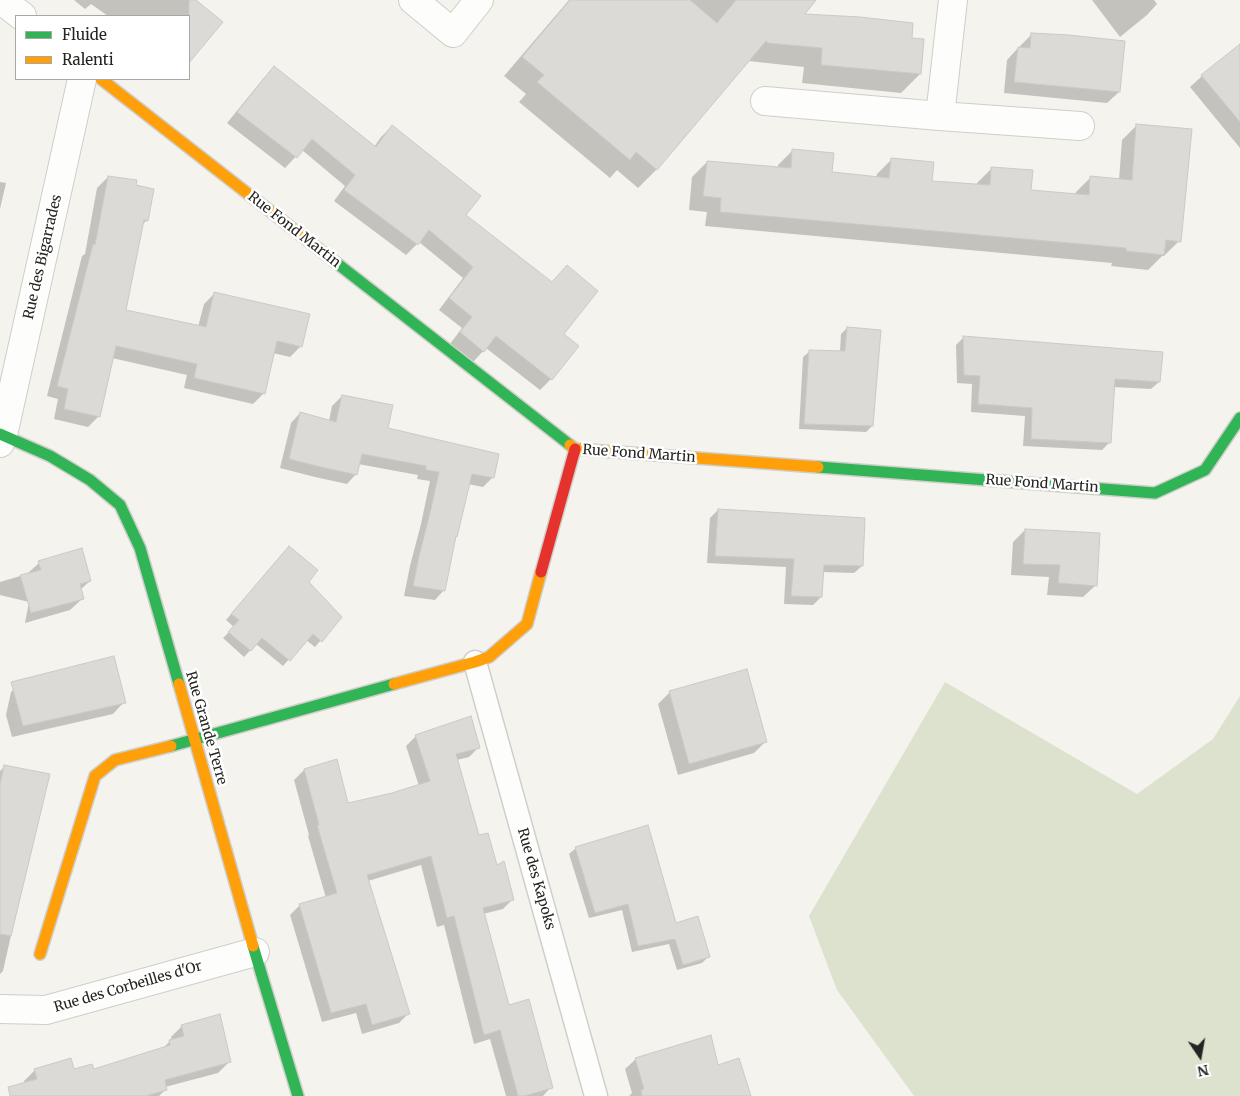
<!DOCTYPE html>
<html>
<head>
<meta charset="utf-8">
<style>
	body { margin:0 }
	#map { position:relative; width:1240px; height:1096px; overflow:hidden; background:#f4f3ed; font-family:Merriweather,serif }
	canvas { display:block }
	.legend { position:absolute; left:15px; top:15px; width:175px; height:65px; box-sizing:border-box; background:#fff; border:1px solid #a7a7a6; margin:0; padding:6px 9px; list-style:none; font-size:15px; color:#242420 }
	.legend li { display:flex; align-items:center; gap:10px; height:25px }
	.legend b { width:25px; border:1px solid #a7a7a6 }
	.north { position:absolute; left:1175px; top:1031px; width:50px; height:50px; -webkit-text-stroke:4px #fff; paint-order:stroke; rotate:168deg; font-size:14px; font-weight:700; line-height:20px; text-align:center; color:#242420 }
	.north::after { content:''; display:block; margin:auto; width:18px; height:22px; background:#242420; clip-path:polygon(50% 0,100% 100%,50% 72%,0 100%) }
</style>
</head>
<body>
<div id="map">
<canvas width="1240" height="1096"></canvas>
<ul class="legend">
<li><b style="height:6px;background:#30b455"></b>Fluide</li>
<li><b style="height:6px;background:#ff9f0a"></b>Ralenti</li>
</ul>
<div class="north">N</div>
</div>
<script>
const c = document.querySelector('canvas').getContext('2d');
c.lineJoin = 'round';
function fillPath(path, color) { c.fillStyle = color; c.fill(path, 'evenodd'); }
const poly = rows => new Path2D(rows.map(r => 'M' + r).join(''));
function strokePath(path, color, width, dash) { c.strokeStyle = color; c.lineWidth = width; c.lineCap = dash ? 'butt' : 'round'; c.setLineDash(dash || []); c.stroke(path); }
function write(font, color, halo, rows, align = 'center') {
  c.font = font + ' Merriweather,serif'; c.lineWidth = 5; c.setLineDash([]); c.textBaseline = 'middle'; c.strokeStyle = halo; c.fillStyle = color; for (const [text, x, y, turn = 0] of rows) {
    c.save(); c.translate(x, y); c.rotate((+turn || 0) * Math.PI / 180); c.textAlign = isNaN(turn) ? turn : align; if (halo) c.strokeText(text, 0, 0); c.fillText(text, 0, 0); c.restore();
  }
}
const green = poly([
	[945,682,1137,794,1213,739,1240,696,1240,1096,914,1096,837,990,809,916]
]);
const shadow = poly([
	[74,0,194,0,221,22,189,61,189,16,108,16,91,4,85,9],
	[569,0,816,0,804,15,910,39,920,74,901,93,802,83,804,67,748,61,657,169,638,188,617,170,610,178,519,102,526,94,504,76],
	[1092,0,1154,0,1157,4,1147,15,1120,37],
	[1032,34,1119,92,1107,103,1004,93,1007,60,1018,48,1020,48,1020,46],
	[1240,49,1240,148,1190,87,1202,76],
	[274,68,374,147,381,137,392,126,464,216,551,283,567,267,562,334,551,379,540,390,486,348,473,362,450,344,462,328,439,310,463,278,419,242,406,255,334,201,345,186,302,150,285,168,227,123,263,79],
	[1137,125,1179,241,1164,256,1162,256,1148,270,1111,266,1112,263,705,226,707,212,689,210,692,177,707,162,778,168,778,165,793,150,831,173,876,178,877,174,892,159,931,182,977,185,977,183,992,168,1030,191,1075,195,1076,192,1091,177,1119,180,1122,140],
	[108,177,135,186,147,220,142,225,125,311,198,327,204,304,214,294,301,346,290,357,273,353,264,393,253,404,184,388,187,375,112,358,99,416,88,427,54,419,58,399,47,396,82,256,85,254,97,188],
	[0,182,6,183,0,209],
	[847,328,872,426,866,432,799,429,803,357,810,351,840,352,841,334],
	[964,337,1159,382,1151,389,1113,387,1110,442,1102,450,1023,446,1025,416,971,412,972,384,957,383,956,345],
	[342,396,387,429,493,477,483,487,468,484,456,536,455,537,444,590,435,600,404,596,410,566,421,524,430,481,417,479,418,475,358,464,356,474,347,484,315,477,280,468,291,423,300,413,329,421,332,406],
	[718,510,862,566,854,573,822,572,821,597,813,605,784,604,786,567,707,563,710,518],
	[1025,530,1096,585,1083,597,1047,595,1049,577,1011,575,1013,542],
	[283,553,307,582,341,617,315,647,306,640,283,666,256,644,244,657,223,638,234,627,226,620],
	[39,563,90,581,80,590,82,599,70,610,25,623,29,602,0,595,0,582,27,574],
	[23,680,124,702,113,714,12,737,6,715,11,692],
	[670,692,765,742,754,753,678,775,658,704],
	[416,736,479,747,469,757,457,760,478,837,496,867,513,899,503,909,483,914,508,1007,551,1087,543,1096,506,1096,490,1039,474,1044,444,925,437,927,421,865,368,881,409,1013,399,1023,362,1034,356,1013,322,1022,290,915,300,905,326,898,308,836,309,835,294,780,304,770,336,761,348,804,392,795,419,786,406,746],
	[4,767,14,922,3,971,0,974,0,771],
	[576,848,675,924,709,956,702,963,677,970,669,944,632,952,622,910,589,918,569,854],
	[182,1026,229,1062,218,1073,165,1087,166,1089,159,1096,28,1096,24,1081,35,1070,93,1071,162,1049,169,1042,172,1041,171,1037],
	[636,1059,717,1066,749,1096,629,1096,632,1093,625,1069]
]);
const building = poly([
	[189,0,196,0,223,22,189,63,189,0],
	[570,0,690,0,717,23,736,0,816,0,805,14,860,17,913,23,912,38,924,39,921,74,821,65,822,48,768,43,766,41,657,170,636,152,630,160,537,82,544,75,522,57,570,0],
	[1031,33,1069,35,1125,41,1120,92,1014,82,1018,47,1030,48,1031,33],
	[1240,44,1240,122,1201,75,1240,44],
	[274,66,376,147,392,125,481,196,466,215,552,282,567,265,598,291,564,334,579,346,552,380,496,336,484,352,460,332,472,317,449,298,473,267,429,230,418,245,344,190,355,175,312,139,297,158,237,112,274,66],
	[1136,124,1192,129,1181,242,1166,240,1164,255,1126,251,1126,248,720,212,721,198,703,196,707,161,791,168,792,149,834,153,832,172,889,178,891,158,934,162,932,181,990,185,991,167,1033,170,1031,190,1089,195,1090,176,1132,180,1136,124],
	[108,176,137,180,136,185,154,189,148,221,144,220,126,310,206,327,214,292,310,314,302,347,277,341,265,394,194,378,197,364,116,346,100,417,64,409,68,389,57,386,93,244,95,245,108,176],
	[847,327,881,330,873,426,804,424,809,350,845,351,847,327],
	[963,336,1163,352,1160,382,1115,379,1111,443,1031,439,1032,408,978,404,980,376,964,375,963,336],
	[342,395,393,405,388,428,499,454,494,478,472,474,457,537,456,536,445,591,413,586,419,556,430,513,439,472,426,470,426,466,362,454,357,475,325,468,289,459,300,412,336,422,342,395],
	[718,509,865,518,863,566,824,565,822,597,791,596,794,559,715,556,718,509],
	[1025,529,1100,533,1097,586,1058,583,1060,565,1023,564,1025,529],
	[289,546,318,570,309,582,342,617,322,642,313,634,290,661,262,638,251,651,228,632,239,620,231,614,289,546],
	[82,548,91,581,80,584,84,599,31,613,20,575,41,570,38,561,82,548],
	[114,656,126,703,23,726,11,682,114,656],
	[747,669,767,742,689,764,669,691,747,669],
	[471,716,480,748,456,754,479,835,488,833,497,865,504,861,514,900,483,908,509,1005,529,999,553,1088,524,1096,518,1096,500,1030,484,1035,454,916,447,918,431,856,367,875,410,1014,372,1025,366,1004,331,1013,299,904,337,893,317,825,319,825,304,769,337,759,348,803,392,793,430,781,415,735,471,716],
	[4,765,50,774,11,936,0,934,0,784,4,765],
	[648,825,676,923,698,916,710,957,683,965,675,939,638,946,628,904,595,913,575,847,648,825],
	[220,1014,231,1062,165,1080,167,1090,146,1096,10,1096,8,1087,37,1079,34,1069,71,1058,74,1069,92,1064,94,1069,170,1045,169,1040,184,1036,181,1025,220,1014],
	[711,1035,718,1065,739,1058,751,1096,642,1096,641,1090,644,1089,635,1058,711,1035]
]);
const lane = poly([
	[475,662,596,1096]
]);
const street = poly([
	[1,0,22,16],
	[413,0,453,33,479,0],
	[765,101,940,116,1080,126],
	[940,116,953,0],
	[0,443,3,435,82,79],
	[0,1009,46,1010,255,952]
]);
const fast = poly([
	[325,254,570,445],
	[0,434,50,456,90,480,120,505,140,548,179,684],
	[818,467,1155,493,1205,470,1240,418],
	[171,746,394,684],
	[253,946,298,1096]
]);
const slow = poly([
	[101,79,325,254],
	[570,445,575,449,818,467],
	[179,684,253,946],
	[394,684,475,662,489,657,527,624,541,572],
	[40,954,95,776,115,760,171,746]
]);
const jam = poly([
	[541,572,575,449]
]);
const streetNames = [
	["Rue Fond Martin",294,230,38],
	["Rue des Bigarrades",43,257,-77],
	["Rue Fond Martin",639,454,4],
	["Rue Fond Martin",1042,484,4],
	["Rue Grande Terre",206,728,74],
	["Rue des Kapoks",536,879,74],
	["Rue des Corbeilles d'Or",128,987,-16]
];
fillPath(green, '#dde2cf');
fillPath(shadow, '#0003');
fillPath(building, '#dcdad7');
strokePath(building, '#cbc9c7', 1);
strokePath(lane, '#cfceca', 25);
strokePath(street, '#cfceca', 30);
strokePath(fast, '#cfceca', 14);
strokePath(slow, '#cfceca', 14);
strokePath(jam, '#cfceca', 14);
strokePath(lane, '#fdfdfc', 22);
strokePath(street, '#fdfdfc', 28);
strokePath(fast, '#30b455', 11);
strokePath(slow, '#ff9f0a', 11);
strokePath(jam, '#e5322d', 11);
write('14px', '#242420', '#fff', streetNames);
</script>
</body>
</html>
